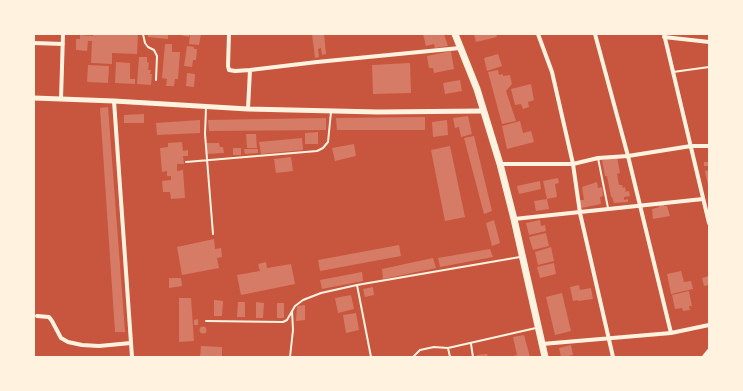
<!DOCTYPE html>
<html>
<head>
<meta charset="utf-8">
<style>
	body { margin:0 }
	#map { position:relative; width:743px; height:391px; overflow:hidden; background:#c8553d; font-family:Lato,sans-serif }
	canvas { display:block }
	.frame { position:absolute; inset:0; border:35px solid #fff3e0; pointer-events:none }
</style>
</head>
<body>
<div id="map">
<canvas width="743" height="391"></canvas>
<div class="frame"></div>
</div>
<script>
const c = document.querySelector('canvas').getContext('2d');
c.lineJoin = 'round';
function fillPath(path, color) { c.fillStyle = color; c.fill(path, 'evenodd'); }
const poly = rows => new Path2D(rows.map(r => 'M' + r).join(''));
function strokePath(path, color, width, dash) { c.strokeStyle = color; c.lineWidth = width; c.lineCap = dash ? 'butt' : 'round'; c.setLineDash(dash || []); c.stroke(path); }
const building = poly([
	[93,34,138,34,137,54,112,53,112,64,91,63,92,41,88,41,87,51,76,50,76,39,80,39,80,35,93,36],
	[148,34,168,34,168,39,148,37],
	[176,34,189,34,189,37],
	[190,34,201,34,199,45,189,44],
	[312,34,324,34,326,54,322,55,321,48,318,49,319,57,315,58],
	[423,34,444,34,448,46,435,48,434,44,426,46],
	[474,34,496,34,497,37,476,42],
	[165,44,172,44,172,52,180,52,178,79,175,79,174,86,166,86,167,79,162,78],
	[187,46,194,47,194,49,197,49,196,60,193,60,192,67,184,66],
	[451,51,454,69,434,73,433,68,429,68,427,56],
	[498,54,502,66,487,71,484,58],
	[139,57,147,57,147,62,149,63,148,70,151,70,150,74,152,74,151,85,137,84],
	[116,62,130,63,130,79,135,79,135,84,115,83],
	[410,63,411,93,373,94,372,65],
	[88,65,109,66,108,83,87,82],
	[498,70,499,75,503,74,503,76,510,75,512,84,506,91,516,121,502,124,488,72],
	[187,73,195,74,194,87,186,86],
	[460,80,462,91,445,94,443,83],
	[531,84,534,100,528,102,529,107,523,109,521,104,515,105,511,89],
	[108,107,125,332,115,332,100,108],
	[144,114,144,123,124,123,124,115],
	[468,116,472,134,461,137,459,127,455,128,453,118],
	[425,117,425,130,337,130,336,118],
	[326,118,326,130,209,131,208,120],
	[200,120,200,133,157,135,156,123],
	[447,120,448,135,433,137,432,122],
	[520,121,523,133,531,131,534,142,507,149,502,126],
	[318,132,318,144,305,144,305,133],
	[246,134,256,134,257,148,247,148],
	[474,136,492,211,484,214,464,138],
	[302,138,303,150,261,154,259,142],
	[182,142,183,151,188,150,188,156,183,156,184,164,177,164,177,171,183,170,185,198,171,199,170,192,163,192,162,181,171,180,171,176,167,176,167,171,162,172,160,148,168,147,168,143],
	[207,143,219,143,220,147,223,147,224,153,207,154],
	[354,144,356,156,335,161,332,148],
	[450,146,465,217,445,221,431,150],
	[233,148,241,148,241,155,233,155],
	[244,149,258,149,258,153,245,154],
	[291,157,293,171,276,173,274,159],
	[617,157,620,173,617,174,619,185,622,185,623,188,625,187,626,191,624,192,629,191,630,196,624,197,624,200,628,199,628,202,614,203,612,197,611,197,607,176,605,176,602,160],
	[704,162,709,162,709,166,704,166],
	[709,170,709,186,708,186,705,171],
	[558,178,559,183,555,184,557,197,547,199,543,181],
	[540,181,541,189,519,194,517,186],
	[597,182,598,188,602,187,603,196,600,197,601,204,581,208,580,200,584,200,582,187],
	[547,199,549,209,536,211,534,201],
	[664,204,664,206,667,206,670,216,653,219,652,209,659,207,659,205],
	[494,220,500,243,492,246,486,223],
	[540,220,541,226,545,225,546,231,529,235,526,223],
	[546,233,549,246,533,250,529,237],
	[214,239,215,249,221,248,222,257,217,258,219,268,182,275,177,247],
	[399,245,401,256,320,271,318,260],
	[551,247,554,261,538,265,535,252],
	[490,249,493,257,440,267,438,258],
	[433,258,436,268,383,279,382,269],
	[266,262,267,268,291,264,295,284,241,295,237,275,260,271,258,264],
	[554,263,556,274,540,278,537,267],
	[681,271,684,282,691,281,693,289,671,294,667,274],
	[362,272,363,281,322,289,320,280],
	[709,276,709,285,704,286,702,278],
	[169,278,181,278,182,286,169,288],
	[579,285,580,290,591,288,593,299,578,301,578,300,573,301,570,287],
	[373,287,374,295,365,297,363,289],
	[689,291,692,306,689,306,690,310,683,311,682,308,675,309,672,295],
	[562,293,571,331,555,335,546,297],
	[351,295,354,309,338,313,335,298],
	[179,298,191,298,194,341,179,342],
	[214,300,223,301,222,316,214,316],
	[238,302,245,302,245,317,237,317],
	[256,302,264,303,263,318,256,318],
	[277,303,284,303,284,318,277,318],
	[305,305,305,320,296,321,297,306],
	[356,313,359,330,346,333,343,315],
	[198,319,198,325,194,325,194,320],
	'199.5 330a3.5 3.5 0 1 1 7 0a3.5 3.5 0 1 1-7 0Z',
	[524,335,530,357,509,357,517,355,513,337],
	[571,345,573,355,568,356,569,357,561,357,559,348],
	[201,346,222,347,222,357,200,357],
	[487,354,488,357,477,357,477,355]
]);
const service = poly([
	[143,34,145,43,148,47,154,50,157,56,156,80],
	[673,72,709,67],
	[206,108,205,134,213,234],
	[598,158,608,208],
	[186,162,317,151,323,148,328,142,331,112],
	[357,285,371,357],
	[206,321,283,322,287,320,295,306,303,300,321,293,357,285,520,257],
	[471,344,473,357],
	[448,348,450,357],
	[290,357,293,330,292,311],
	[413,357,420,350,434,347,448,348,536,328]
]);
const minor = poly([
	[229,34,228,66,229,70,235,71,250,70,317,62,460,48],
	[538,34,552,72,573,164,580,213,613,357],
	[595,34,628,156,671,333],
	[664,34,709,223],
	[664,37,709,42],
	[34,43,63,44],
	[61,99,63,34],
	[114,101,132,357],
	[248,109,250,70],
	[500,164,573,164,598,158,628,156,691,146,709,146],
	[514,219,703,199],
	[37,316,49,317,52,321,61,338,68,342,82,345,99,346,131,343],
	[542,344,671,333,709,325]
]);
const tertiary = poly([
	[34,98,114,101,248,109,378,112,483,111]
]);
const primary = poly([
	[705,357,709,352]
]);
const trunk = poly([
	[455,34,477,89,500,164,514,219,545,357]
]);
fillPath(building, '#d67c66');
strokePath(service, '#fff3e0', 2);
strokePath(minor, '#fff3e0', 4);
strokePath(tertiary, '#fff3e0', 5);
strokePath(primary, '#fff3e0', 6);
strokePath(trunk, '#fff3e0', 7);
</script>
</body>
</html>
